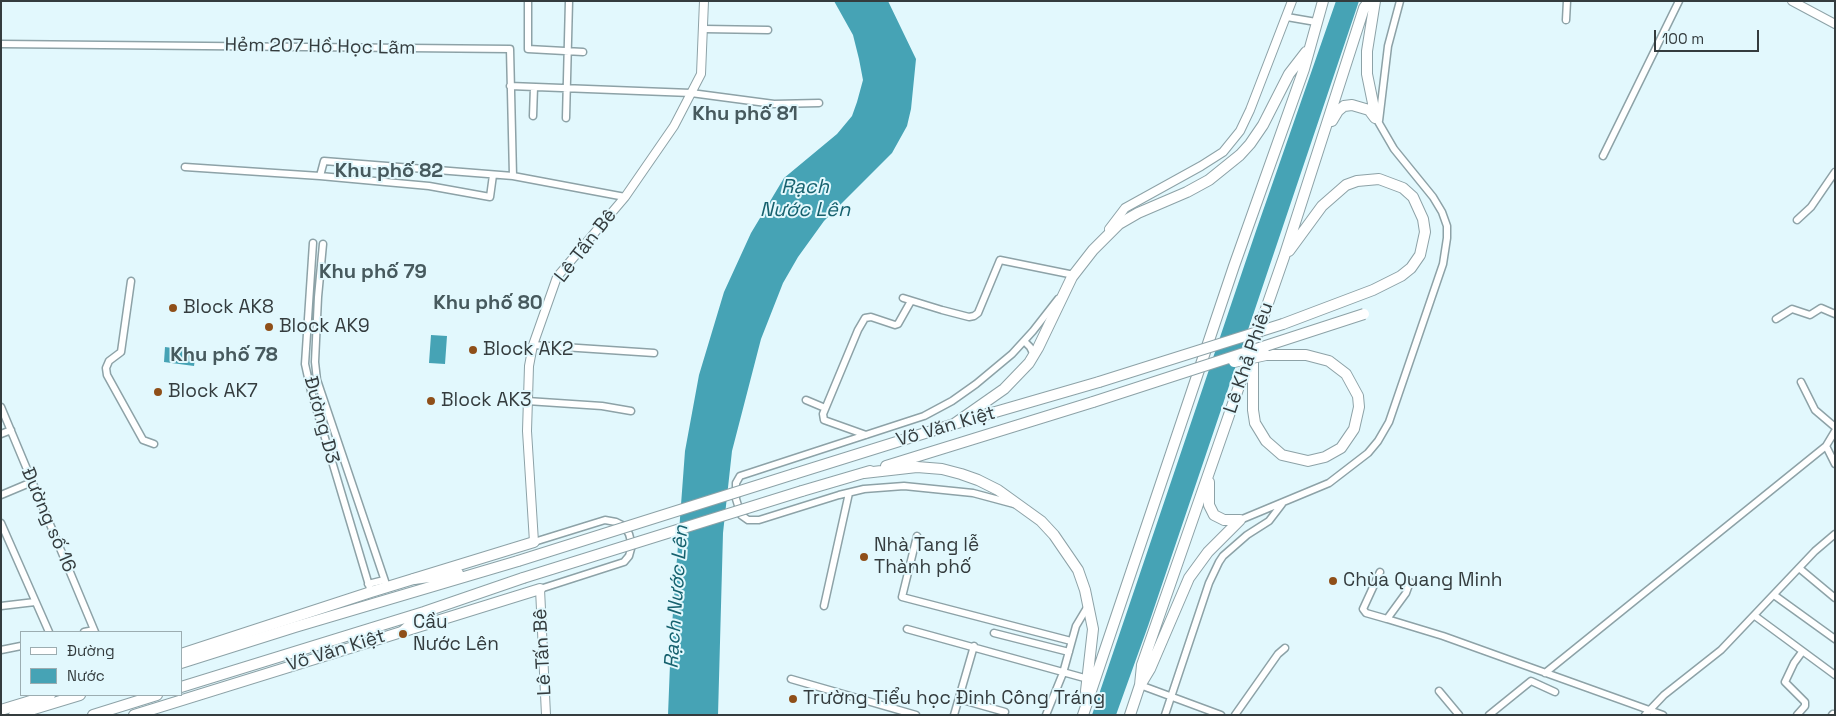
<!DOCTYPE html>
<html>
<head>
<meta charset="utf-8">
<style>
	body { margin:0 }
	#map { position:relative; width:1836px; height:716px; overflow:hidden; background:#e2f8fd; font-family:"Space Grotesk",sans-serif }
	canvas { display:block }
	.frame { position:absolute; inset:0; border:2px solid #343c3e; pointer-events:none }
	.legend { position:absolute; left:20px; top:631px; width:162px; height:65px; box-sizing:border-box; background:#e2f8fd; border:1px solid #9cadb1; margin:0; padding:6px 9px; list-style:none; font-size:15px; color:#343c3e }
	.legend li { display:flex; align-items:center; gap:10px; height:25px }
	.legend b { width:25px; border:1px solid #9cadb1 }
	.scale { position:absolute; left:1654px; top:30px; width:105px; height:22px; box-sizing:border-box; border:2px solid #343c3e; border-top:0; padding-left:6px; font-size:15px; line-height:18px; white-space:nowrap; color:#343c3e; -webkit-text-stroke:4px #e2f8fd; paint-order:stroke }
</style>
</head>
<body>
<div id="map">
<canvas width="1836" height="716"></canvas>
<div class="frame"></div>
<ul class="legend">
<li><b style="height:6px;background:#fff"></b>Đường</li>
<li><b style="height:14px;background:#46a3b5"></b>Nước</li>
</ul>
<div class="scale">100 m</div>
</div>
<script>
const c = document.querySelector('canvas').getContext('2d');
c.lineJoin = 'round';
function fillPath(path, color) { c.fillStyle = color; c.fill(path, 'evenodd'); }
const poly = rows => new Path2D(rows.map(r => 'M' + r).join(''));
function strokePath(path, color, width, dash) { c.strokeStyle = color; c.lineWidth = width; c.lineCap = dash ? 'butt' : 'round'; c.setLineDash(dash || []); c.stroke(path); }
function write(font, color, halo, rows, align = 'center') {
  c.font = font + ' "Space Grotesk",sans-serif'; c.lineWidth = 4; c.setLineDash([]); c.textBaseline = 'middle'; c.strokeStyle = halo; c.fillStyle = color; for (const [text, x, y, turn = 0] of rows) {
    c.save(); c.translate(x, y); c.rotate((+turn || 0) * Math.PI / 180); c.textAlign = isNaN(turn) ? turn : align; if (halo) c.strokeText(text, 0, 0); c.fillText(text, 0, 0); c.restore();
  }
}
const water = poly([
	[834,1,888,1,916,59,911,109,907,126,892,153,824,221,798,257,783,283,761,339,732,451,723,533,718,715,668,715,671,639,685,451,699,375,724,292,751,233,784,178,837,134,852,116,857,102,863,80,859,59,853,35],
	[1336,1,1359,1,1148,626,1116,715,1092,715,1257,228],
	[431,335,447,336,445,364,429,363],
	[165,347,196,351,194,366,164,362]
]);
const minor = poly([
	[528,1,528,49,583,52],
	[1287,17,1316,22],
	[1566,20,1567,1],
	[704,29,768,30],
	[1,44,510,49,513,176],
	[510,86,691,93,774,104,819,103],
	[533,116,534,87],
	[566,118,569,1],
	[1379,121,1388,46,1400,1],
	[1603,156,1679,1],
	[185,167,320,176,324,161,513,176,625,197],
	[320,176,429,186,490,197,493,175],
	[1797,220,1811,207,1835,172],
	[313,243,305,364,311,391,371,592],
	[323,244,318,297,315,362,317,380,387,587],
	[131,281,121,352,109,361,106,368,107,375,143,440,154,444],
	[903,298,942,310,969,317,974,316,978,313,1000,260,1074,275],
	[1776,319,1792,309,1810,315,1821,308,1835,314],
	[1024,341,1030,347,1034,355],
	[533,345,654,353],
	[1801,382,1815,410,1835,427],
	[806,400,825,408],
	[527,401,602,406,631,411],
	[1,407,95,632],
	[1835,431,1826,446,1835,464],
	[1,434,11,430],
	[866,435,824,420,823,414,858,330,865,318,871,317,895,325,898,324,911,301],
	[1,495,32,482],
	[1014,504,973,493,904,486,864,489,839,495,759,520,748,520,741,515,736,499,736,483,740,476,924,416,952,401,976,384,1012,354,1033,331,1058,299],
	[1240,520,1329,483,1368,453,1378,441,1389,422,1443,264,1447,238,1447,226,1442,212,1433,197,1394,149,1376,118],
	[1,523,49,632],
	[917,536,902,597,1071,641],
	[534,542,605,520,616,522,624,526,629,534,632,545,629,556,624,562,540,589],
	[1799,568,1835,598],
	[1380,572,1363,609,1366,613,1387,619],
	[1410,582,1406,593,1387,619,1443,636,1663,715],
	[368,584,384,580],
	[1774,595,1835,639],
	[1,606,35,602],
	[824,606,849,493],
	[1755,616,1835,675],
	[907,629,1088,679],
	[84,632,94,630],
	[994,633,1069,652],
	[1,650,21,646],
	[1545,673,1826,446],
	[791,679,916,715],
	[1140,685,1221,715],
	[1439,691,1459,715],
	[959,699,1005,712],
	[954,715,974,646],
	[1046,715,1063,673,1076,626,1088,606],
	[1165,715,1209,583,1219,562,1223,556,1247,535,1269,521,1282,504],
	[1235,715,1278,654,1285,648],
	[1489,715,1531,681,1555,692],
	[1645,715,1664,695,1721,650,1815,551,1835,534],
	[1797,715,1805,706,1805,702,1785,682,1794,663,1802,652],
	[1832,715,1833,714]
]);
const tertiary = poly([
	[1792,1,1835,24],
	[1109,229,1125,208,1201,166,1223,152,1240,131,1250,110,1292,1],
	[534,542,527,431,529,366,533,345,557,277,625,197,674,126,701,74,704,1],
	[540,589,546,715]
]);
const primary = poly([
	[181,654,371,592,534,542],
	[1,710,50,695],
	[134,715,540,589]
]);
const trunk = poly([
	[1375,1,1367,51,1367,74,1376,118],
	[1332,121,1338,111,1344,106,1352,105,1369,110,1375,118],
	[1283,324,1373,290,1401,276,1411,268,1420,255,1425,232,1423,219,1413,197,1403,188,1379,179,1357,181,1346,185,1322,206,1289,251],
	[1253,354,1253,410,1255,423,1266,441,1282,455,1308,461,1325,457,1341,448,1354,429,1359,407,1358,396,1346,374,1329,361,1306,355,1266,355],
	[954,424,1004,389,1029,363,1038,348,1072,277,1093,250,1119,224,1138,213,1187,192,1209,180,1240,155,1250,144,1263,125,1289,74,1306,52],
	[886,466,1093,402],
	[864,473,917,467,942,469,961,474,978,480,998,490,1041,521,1054,535,1078,570,1085,590,1093,629,1086,691],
	[794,474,954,424,1099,382],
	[1209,482,1209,505,1214,515,1224,520,1240,520],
	[802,491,870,471],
	[414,579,458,573],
	[403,631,422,615],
	[181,663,295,627,518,561],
	[1141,684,1150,669,1189,578,1208,552,1240,520],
	[181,687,424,612,523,578],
	[14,715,80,695],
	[93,715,157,695],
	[1083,715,1234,266,1304,69,1323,1],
	[1130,715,1140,685,1142,665,1284,257,1364,8,1369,1]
]);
const trunkBridge = poly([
	[1234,362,1266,355],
	[1099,382,1283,324],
	[1093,402,1364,314],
	[518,561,794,474],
	[523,578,802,491]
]);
const markers = [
	[173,308,5,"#8f4f19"],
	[269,327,5,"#8f4f19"],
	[473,350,5,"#8f4f19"],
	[158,392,5,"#8f4f19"],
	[431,401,5,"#8f4f19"],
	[864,557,5,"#8f4f19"],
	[1333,581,5,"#8f4f19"],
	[403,634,5,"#8f4f19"],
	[793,699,5,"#8f4f19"]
];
const streetNames = [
	["Hẻm 207 Hồ Học Lãm",320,47,1],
	["Lê Tấn Bê",586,246,-52],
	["Lê Khả Phiêu",1249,358,-71],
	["Đường D3",321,420,75],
	["Võ Văn Kiệt",946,427,-16],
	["Đường số 16",48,520,67],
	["Võ Văn Kiệt",336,651,-17],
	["Lê Tấn Bê",543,652,-93]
];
const poiNames = [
	["Block AK8",183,308],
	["Block AK9",279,327],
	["Block AK2",483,350],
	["Block AK7",168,392],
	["Block AK3",441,401],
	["Nhà Tang lễ",874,546],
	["Thành phố",874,568],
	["Chùa Quang Minh",1343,581],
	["Cầu",413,623],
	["Nước Lên",413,645],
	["Trường Tiểu học Đinh Công Tráng",803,699]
];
const neighbourhoodNames = [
	["Khu phố 81",745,115],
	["Khu phố 82",389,172],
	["Khu phố 79",373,273],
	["Khu phố 80",488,304],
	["Khu phố 78",224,356]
];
const waterNames = [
	["Rạch",805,188],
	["Nước Lên",805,211],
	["Rạch Nước Lên",677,597,-86]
];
fillPath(water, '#46a3b5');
strokePath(minor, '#8da2a7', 9);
strokePath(tertiary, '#8da2a7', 10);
strokePath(primary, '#8da2a7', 12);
strokePath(trunk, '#8da2a7', 12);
strokePath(minor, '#fff', 6);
strokePath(tertiary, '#fff', 8);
strokePath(primary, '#fff', 10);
strokePath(trunk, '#fff', 10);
strokePath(trunkBridge, '#8da2a7', 12, []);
strokePath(trunkBridge, '#fff', 10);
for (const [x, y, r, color] of markers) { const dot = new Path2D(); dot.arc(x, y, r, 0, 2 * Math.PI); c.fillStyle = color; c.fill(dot); strokePath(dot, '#e2f8fd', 2); }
write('19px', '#343c3e', '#e2f8fd', streetNames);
write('19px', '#343c3e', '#e2f8fd', poiNames, 'left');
write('bold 20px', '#475a5e', '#e2f8fd', neighbourhoodNames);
write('italic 20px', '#16616e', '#e2f8fd', waterNames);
</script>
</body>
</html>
